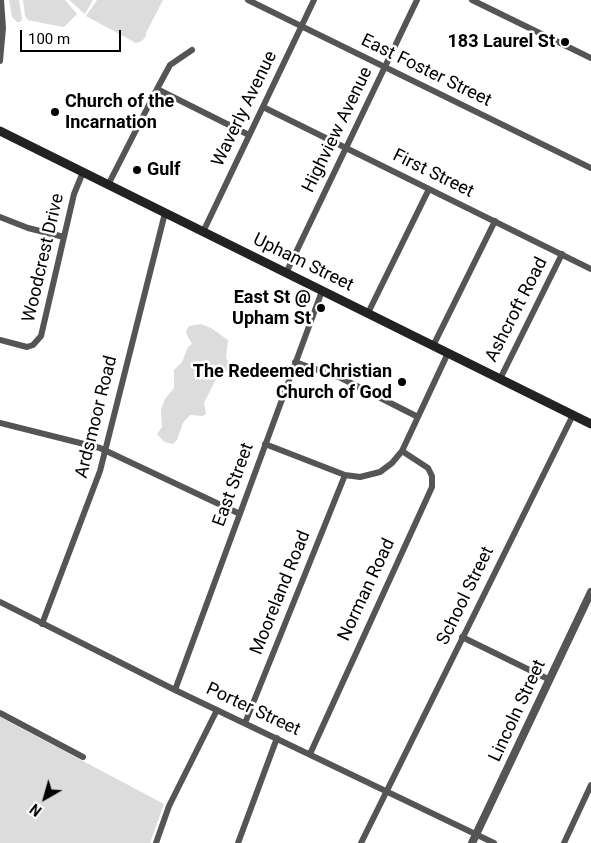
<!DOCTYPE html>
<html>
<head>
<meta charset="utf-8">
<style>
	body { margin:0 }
	#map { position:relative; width:591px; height:843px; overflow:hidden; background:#fff; font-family:Roboto,sans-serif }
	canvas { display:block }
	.north { position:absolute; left:20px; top:773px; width:50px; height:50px; -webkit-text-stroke:4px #fff; paint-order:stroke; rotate:218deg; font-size:14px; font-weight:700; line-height:20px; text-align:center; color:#000 }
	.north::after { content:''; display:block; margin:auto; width:18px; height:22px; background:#000; clip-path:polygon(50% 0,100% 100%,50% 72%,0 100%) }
	.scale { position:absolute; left:20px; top:30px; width:101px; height:22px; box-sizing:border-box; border:2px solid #000; border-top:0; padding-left:6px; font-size:15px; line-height:18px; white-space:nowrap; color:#000; -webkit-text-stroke:4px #fff; paint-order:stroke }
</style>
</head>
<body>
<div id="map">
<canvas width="591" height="843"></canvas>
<div class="north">N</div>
<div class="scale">100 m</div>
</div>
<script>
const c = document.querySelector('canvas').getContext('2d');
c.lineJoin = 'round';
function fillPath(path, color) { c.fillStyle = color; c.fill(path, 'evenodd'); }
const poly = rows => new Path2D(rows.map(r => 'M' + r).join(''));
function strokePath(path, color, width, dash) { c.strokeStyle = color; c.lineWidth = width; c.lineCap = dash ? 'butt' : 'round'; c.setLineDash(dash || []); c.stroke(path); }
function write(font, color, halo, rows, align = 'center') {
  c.font = font + ' Roboto,sans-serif'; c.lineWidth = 5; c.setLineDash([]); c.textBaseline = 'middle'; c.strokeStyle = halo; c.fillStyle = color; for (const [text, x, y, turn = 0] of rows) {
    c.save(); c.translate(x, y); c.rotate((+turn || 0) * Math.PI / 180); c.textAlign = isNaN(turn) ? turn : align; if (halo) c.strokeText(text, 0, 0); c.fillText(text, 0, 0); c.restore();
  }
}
const green = poly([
	[9,0,19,0,22,19,20,22,17,22,12,17],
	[23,0,65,0,77,14,64,27,42,23,28,20,25,16],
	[69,0,93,0,85,14],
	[97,0,163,0,146,33,146,36,142,41,136,43,86,16],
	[201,324,211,328,228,340,226,358,233,367,218,375,204,403,206,414,203,416,190,415,183,423,177,440,173,444,168,443,163,441,157,434,162,427,161,409,165,399,174,388,174,370,182,362,188,347,192,344,186,333,187,329,189,326],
	[0,717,164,804,150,843,0,843]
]);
const minor = poly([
	[248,0,591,168],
	[472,0,591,58],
	[0,61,3,28,1,0],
	[157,89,170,65,192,50],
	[263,107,591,269],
	[108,185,157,89,249,135],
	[0,217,28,228,64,237],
	[203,232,314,0],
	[286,273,417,0],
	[368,313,429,189],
	[0,340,27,347,33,345,41,336,74,194,83,172],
	[433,346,495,221],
	[295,362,341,378,418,417],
	[500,379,562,254],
	[0,423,100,448,240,514],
	[265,444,345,475,360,477,380,472,392,463,402,451,448,353],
	[0,602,175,690,494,843],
	[42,624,100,471,165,213],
	[462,637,550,680],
	[175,690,322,291],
	[0,713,83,757],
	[245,723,345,475],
	[310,754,432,487,432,476,428,468,402,451],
	[156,843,169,806,217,710],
	[238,843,277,738],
	[361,843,573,415],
	[564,843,591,785]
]);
const tertiary = poly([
	[472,843,591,592]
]);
const secondary = poly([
	[0,131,591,424]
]);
const markers = [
	[565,42,5,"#000"],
	[55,112,5,"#000"],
	[137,170,5,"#000"],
	[321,308,5,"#000"],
	[402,382,5,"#000"]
];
const poiNames = [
	["183 Laurel St",555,42],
	["Church of the",65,102,"left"],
	["Incarnation",65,123,"left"],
	["Gulf",147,170,"left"],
	["East St @",311,298],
	["Upham St",311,319],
	["The Redeemed Christian",392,372],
	["Church of God",392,393]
];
const streetNames = [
	["East Foster Street",426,71,26],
	["Waverly Avenue",245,109,-64],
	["Highview Avenue",338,130,-64],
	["First Street",433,174,26],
	["Woodcrest Drive",44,258,-77],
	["Upham Street",303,263,26],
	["Ashcroft Road",517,310,-63],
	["Ardsmoor Road",97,417,-76],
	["East Street",234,485,-70],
	["Norman Road",367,590,-65],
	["Mooreland Road",281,593,-68],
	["School Street",466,596,-64],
	["Porter Street",253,710,25],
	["Lincoln Street",518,711,-65]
];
fillPath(green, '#dcdcdc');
strokePath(minor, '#555', 6);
strokePath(tertiary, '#555', 8);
strokePath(secondary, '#222', 9);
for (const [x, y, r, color] of markers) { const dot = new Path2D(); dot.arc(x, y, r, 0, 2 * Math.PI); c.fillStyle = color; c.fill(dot); strokePath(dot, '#fff', 2); }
write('bold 18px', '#000', '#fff', poiNames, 'right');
write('18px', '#000', '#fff', streetNames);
</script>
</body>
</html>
